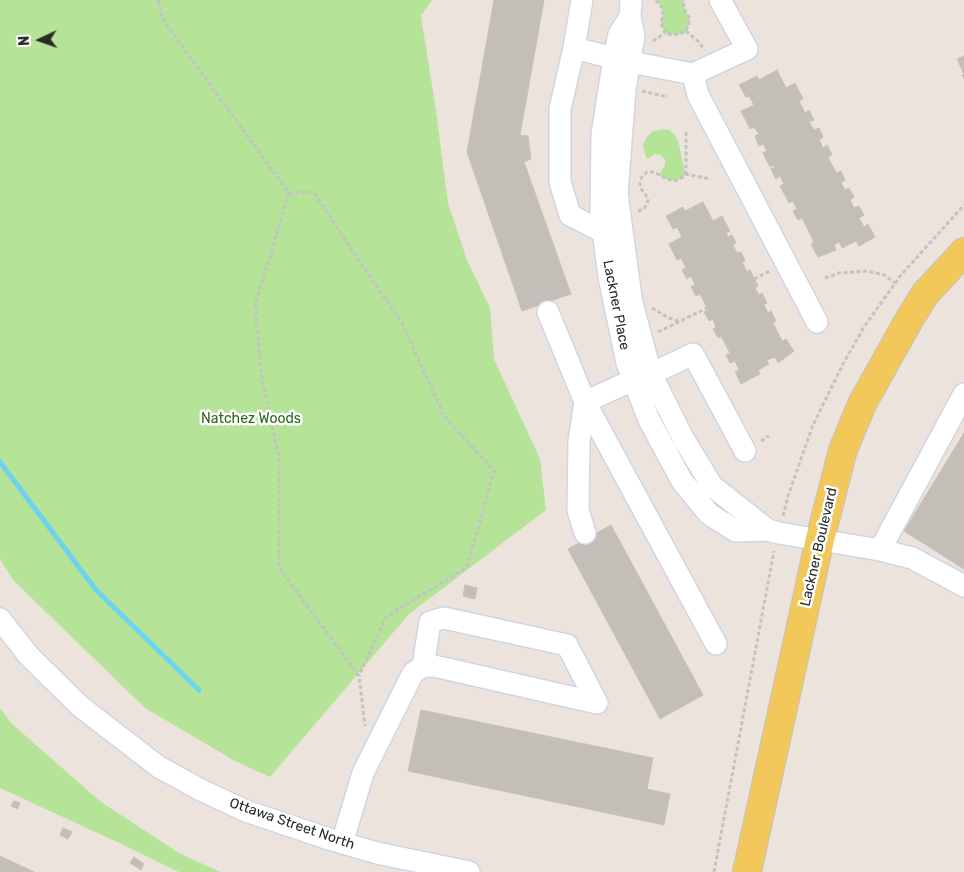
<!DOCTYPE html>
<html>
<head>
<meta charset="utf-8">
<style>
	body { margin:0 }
	#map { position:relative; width:964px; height:872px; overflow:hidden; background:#ece4dc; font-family:Rubik,sans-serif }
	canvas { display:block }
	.north { position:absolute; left:15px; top:15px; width:50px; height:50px; -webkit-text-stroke:4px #fff; paint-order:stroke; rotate:267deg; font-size:14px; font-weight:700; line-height:20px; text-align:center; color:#2a2a2a }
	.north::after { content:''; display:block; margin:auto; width:18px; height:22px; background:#2a2a2a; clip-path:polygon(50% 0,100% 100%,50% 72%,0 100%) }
</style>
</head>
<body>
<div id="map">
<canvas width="964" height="872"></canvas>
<div class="north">N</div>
</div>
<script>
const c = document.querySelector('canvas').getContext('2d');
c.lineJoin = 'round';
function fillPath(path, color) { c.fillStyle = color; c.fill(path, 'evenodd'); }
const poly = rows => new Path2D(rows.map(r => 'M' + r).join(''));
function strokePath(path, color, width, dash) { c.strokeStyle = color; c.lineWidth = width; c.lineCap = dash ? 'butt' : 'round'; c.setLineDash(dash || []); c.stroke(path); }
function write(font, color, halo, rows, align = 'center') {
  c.font = font + ' Rubik,sans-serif'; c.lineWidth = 5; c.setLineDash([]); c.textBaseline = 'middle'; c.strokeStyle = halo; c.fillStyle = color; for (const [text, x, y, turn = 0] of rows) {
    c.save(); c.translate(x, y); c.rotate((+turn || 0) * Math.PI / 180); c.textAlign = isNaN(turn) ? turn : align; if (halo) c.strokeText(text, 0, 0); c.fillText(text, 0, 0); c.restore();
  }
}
const green = poly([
	[0,0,432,0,421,16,435,104,448,203,467,260,490,308,494,359,540,459,546,510,409,614,270,777,235,761,145,708,13,580,0,559],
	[656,0,684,0,684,9,689,17,689,24,686,31,680,34,672,35,665,33,661,23,663,15,662,8],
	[661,129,669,130,675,135,679,144,685,174,683,177,675,181,667,179,659,175,665,165,665,160,661,155,655,154,647,159,645,153,643,145,646,138,652,132],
	[0,708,12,724,101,802,179,853,220,872,179,872,119,843,0,788]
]);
const stream = poly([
	[0,462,96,590,199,690]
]);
const building = poly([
	[494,0,544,0,520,135,528,136,531,159,524,162,571,294,522,311,467,152,494,0],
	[964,56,964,79,962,75,964,74,957,59,964,56],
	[777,70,786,88,795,83,803,99,799,101,805,113,809,110,814,120,809,122,814,130,819,128,823,137,819,140,823,148,827,145,832,155,828,157,836,173,841,171,845,180,841,183,845,190,849,188,854,197,850,200,854,208,859,206,864,215,859,218,864,227,868,224,875,237,859,246,856,241,842,248,839,242,834,245,836,250,818,257,811,244,814,242,802,218,798,220,793,211,797,209,793,201,789,203,780,186,784,184,780,176,776,179,771,169,775,167,774,165,770,167,763,153,767,151,763,144,759,146,755,136,759,134,754,127,750,129,741,111,754,105,749,96,746,97,739,85,757,76,759,80,777,70],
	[703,202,713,221,722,216,730,231,726,233,728,237,732,235,736,243,733,245,737,253,741,252,745,261,742,262,747,272,750,270,758,286,755,288,759,295,762,293,767,303,764,305,768,313,771,311,776,321,773,323,782,341,786,339,794,351,778,363,775,357,767,360,769,364,758,370,760,374,741,384,735,372,739,370,735,361,730,363,726,355,730,353,721,336,718,338,713,329,716,327,713,319,709,321,704,312,708,310,700,294,696,296,691,287,695,285,691,276,687,279,682,270,686,268,681,258,677,260,669,244,682,237,677,227,673,229,666,216,683,207,685,211,703,202],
	[964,433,964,569,904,531,964,433],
	[611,525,703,695,660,719,568,549,611,525],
	[465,585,477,588,475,599,463,596,465,585],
	[421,710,653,758,647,789,670,794,664,825,408,771,421,710],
	[14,801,20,803,18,809,11,806,14,801],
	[63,828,72,832,68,839,60,835,63,828],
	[0,856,34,872,0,872,0,856],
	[134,857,144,864,141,870,130,863,134,857]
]);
const path = poly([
	[158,0,163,20,289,193,255,305,262,379,279,457,279,568,359,676,365,726],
	[656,0,662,8,663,15,661,23,665,33,672,35,680,34,686,31,689,24,689,17,684,9,684,0],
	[686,31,700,43,704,50],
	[653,41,665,33],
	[642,91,663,96,668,96],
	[685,174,711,179],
	[289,193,314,192,339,231,402,323,444,416,494,471,467,567,386,617,359,676],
	[638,211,644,209,648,201,647,197,640,187,640,182,642,177,647,172,654,172,667,179,675,181,683,177,686,173,686,131],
	[825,278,839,273,867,271,884,275,895,283],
	[754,279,770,271],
	[652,308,669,318,678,321],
	[658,332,707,308],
	[761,441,769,436],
	[783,516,788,496,813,425,843,364,864,327,901,275,964,205],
	[714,872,774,551]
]);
const minor = poly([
	[631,0,630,17,634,36,625,89,617,194,631,297,633,307,651,374,683,438,712,486,768,530],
	[630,17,619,34,614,58,602,135,601,215,609,277,627,363,649,420,682,481,709,514,736,531,768,530,779,533,880,550,912,558,964,586],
	[574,48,582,0],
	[693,74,698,95,817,322],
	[614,232,603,232,570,215,560,182,560,109,574,48,630,62,693,74,747,49,720,0],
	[548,312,585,402,579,441,578,510,585,533],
	[880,550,964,394],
	[0,619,29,656,81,707,159,767,201,790,246,811,329,839,377,853,469,872],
	[716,644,585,402,633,380,651,374,693,354,745,451],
	[342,843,363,773,413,673,423,666,434,666,597,703,567,645,444,618,430,622,423,666]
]);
const major = poly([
	[747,872,820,539,843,450,862,404,909,320,925,294,964,252]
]);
const streetNames = [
	["Lackner Place",616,305,79],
	["Lackner Boulevard",819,547,-77],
	["Ottawa Street North",292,824,19]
];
const parkNames = [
	["Natchez Woods",251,419]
];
fillPath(green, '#b5e397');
strokePath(stream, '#6dd3ef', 5);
fillPath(building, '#c4beb8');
strokePath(building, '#c7c0b5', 1);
strokePath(minor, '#d1d5e3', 24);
strokePath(major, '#c3c3c3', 30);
strokePath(path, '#c3c3c3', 3, [4, 2.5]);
strokePath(minor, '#fff', 21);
strokePath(major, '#f2c85b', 28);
write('14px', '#2a2a2a', '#fff', streetNames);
write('14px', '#2d6719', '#fff', parkNames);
</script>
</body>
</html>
